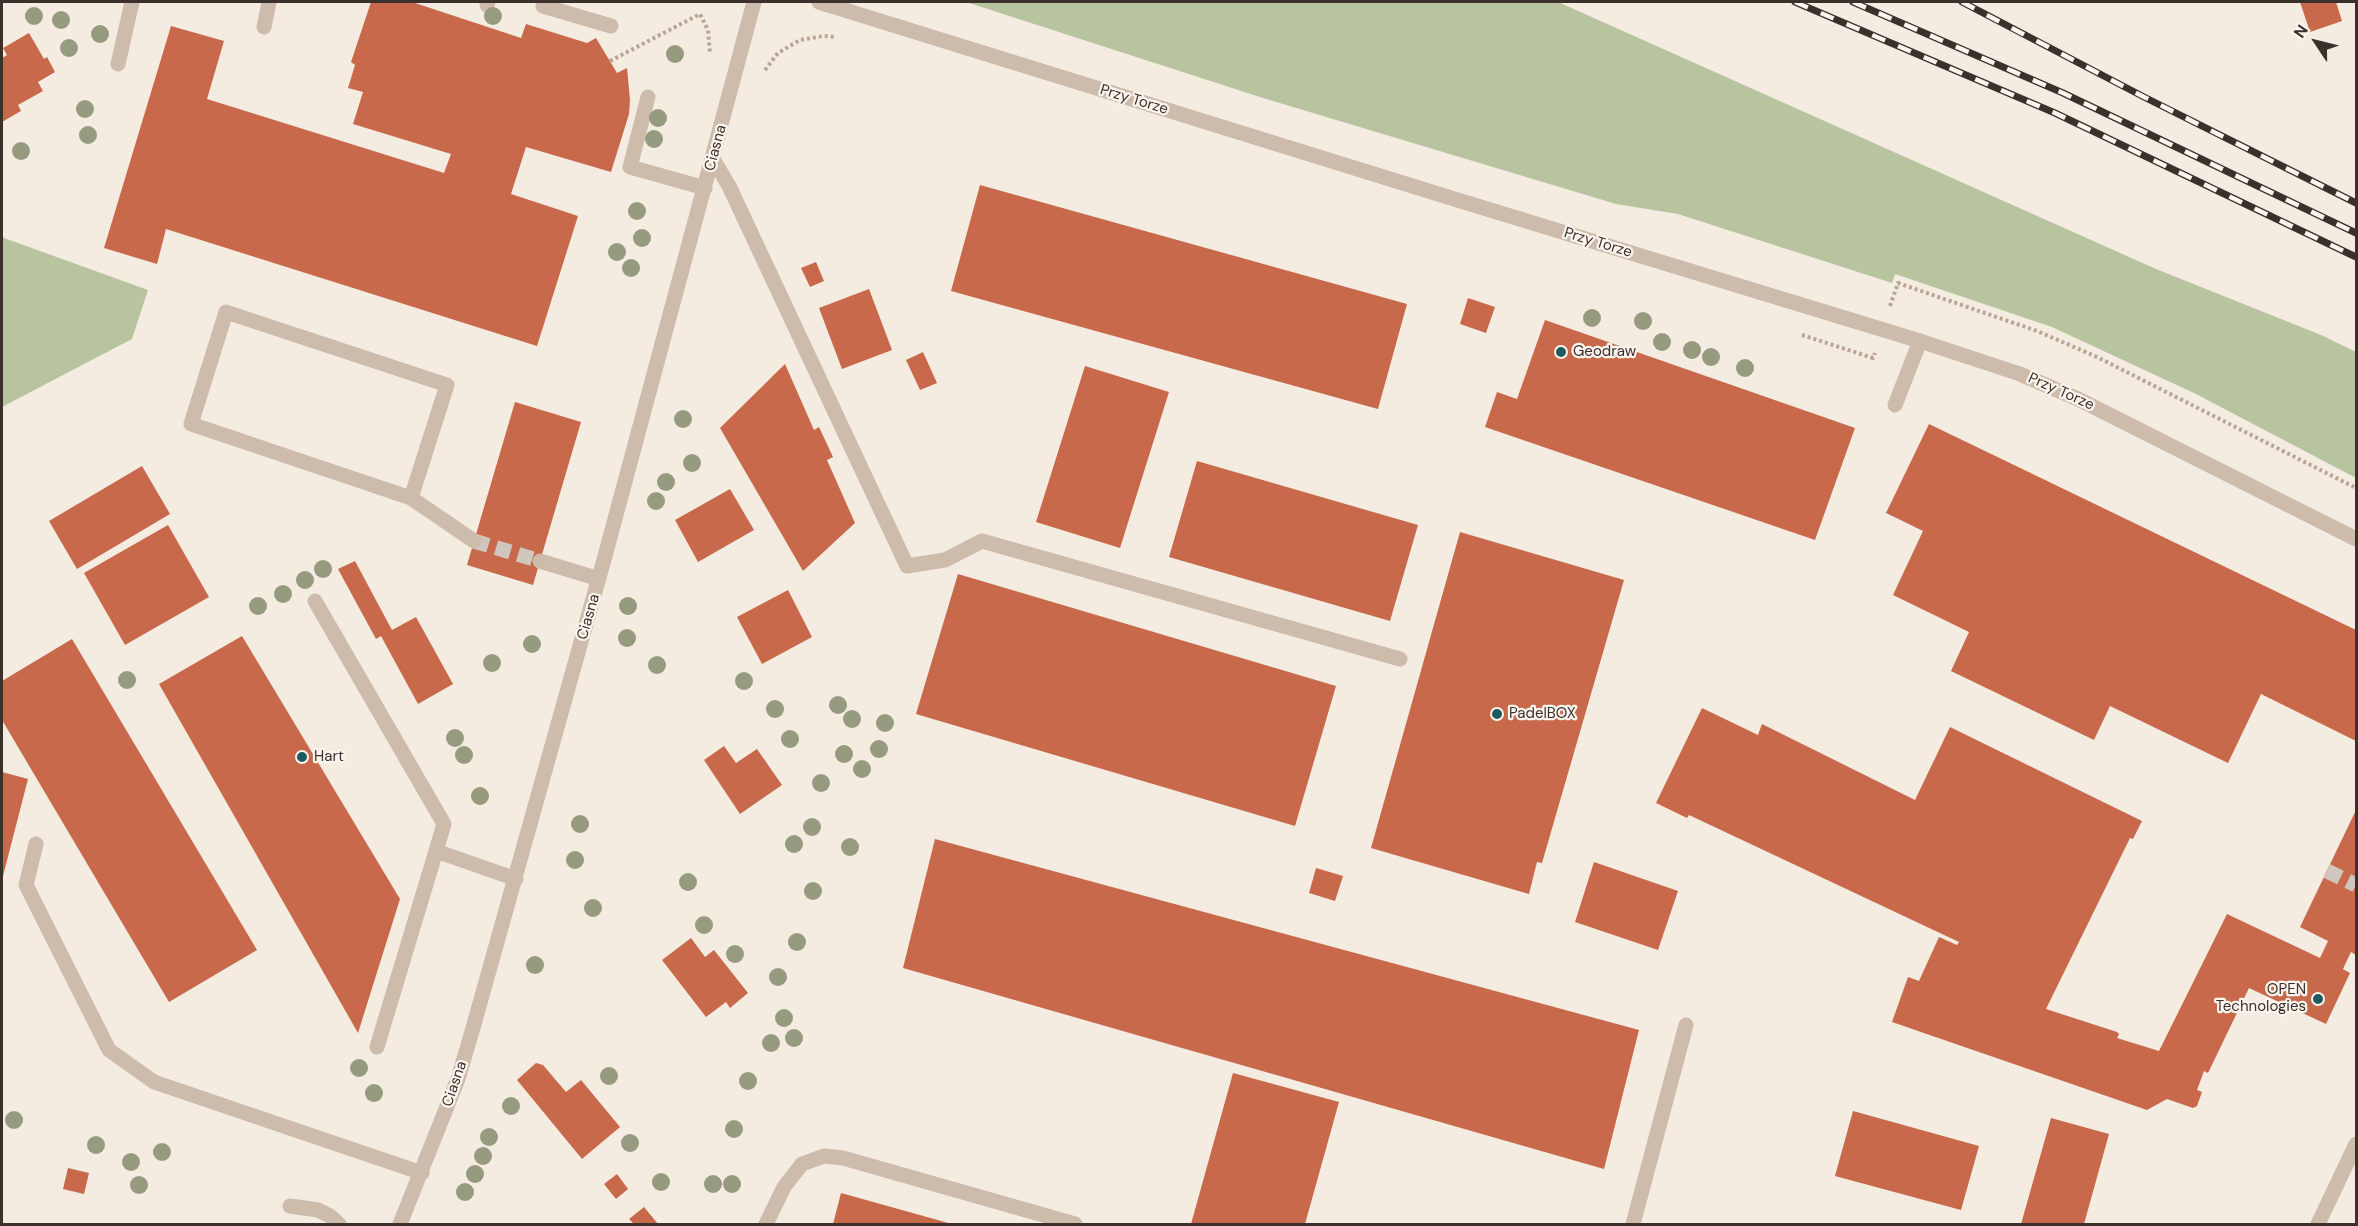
<!DOCTYPE html>
<html>
<head>
<meta charset="utf-8">
<style>
	body { margin:0 }
	#map { position:relative; width:2358px; height:1226px; overflow:hidden; background:#f4ebe1; font-family:"DM Sans",sans-serif }
	canvas { display:block }
	.frame { position:absolute; inset:0; border:3px solid #3b302b; pointer-events:none }
	.north { position:absolute; left:2286px; top:12px; width:60px; height:60px; -webkit-text-stroke:4px #fbf5ee; paint-order:stroke; rotate:305deg; font-size:16px; font-weight:700; line-height:24px; text-align:center; color:#3b302b }
	.north::after { content:''; display:block; margin:auto; width:21px; height:27px; background:#3b302b; clip-path:polygon(50% 0,100% 100%,50% 72%,0 100%) }
</style>
</head>
<body>
<div id="map">
<canvas width="2358" height="1226"></canvas>
<div class="frame"></div>
<div class="north">N</div>
</div>
<script>
const c = document.querySelector('canvas').getContext('2d');
c.lineJoin = 'round';
function fillPath(path, color) { c.fillStyle = color; c.fill(path, 'evenodd'); }
const poly = rows => new Path2D(rows.map(r => 'M' + r).join(''));
function strokePath(path, color, width, dash) { c.strokeStyle = color; c.lineWidth = width; c.lineCap = dash ? 'butt' : 'round'; c.setLineDash(dash || []); c.stroke(path); }
function write(font, color, halo, rows, align = 'center') {
  c.font = font + ' "DM Sans",sans-serif'; c.lineWidth = 4.5; c.setLineDash([]); c.textBaseline = 'middle'; c.strokeStyle = halo; c.fillStyle = color; for (const [text, x, y, turn = 0] of rows) {
    c.save(); c.translate(x, y); c.rotate((+turn || 0) * Math.PI / 180); c.textAlign = isNaN(turn) ? turn : align; if (halo) c.strokeText(text, 0, 0); c.fillText(text, 0, 0); c.restore();
  }
}
const green = poly([
	[966,2,1558,2,2156,269,2321,335,2356,352,2356,478,2196,394,2052,327,1895,274,1892,283,1678,214,1616,204,1263,98],
	[2,234,4,238,148,290,132,339,2,407]
]);
const building = poly([
	[371,2,412,2,521,38,526,24,587,43,596,38,617,73,627,68,630,100,629,114,611,172,526,147,511,194,578,216,537,346,166,229,157,264,104,248,171,26,224,41,207,99,444,173,451,154,353,124,363,92,348,88,355,65,351,62],
	[2300,2,2336,2,2342,21,2310,32],
	[29,33,44,59,47,57,55,72,38,82,43,91,18,105,21,111,2,122,2,58,7,55,3,48],
	[980,185,1407,304,1378,409,951,291],
	[816,262,824,281,810,287,801,268],
	[869,289,892,350,842,369,819,308],
	[1468,298,1495,307,1486,333,1460,324],
	[1545,320,1855,428,1815,540,1485,427,1497,392,1517,399],
	[923,352,937,383,920,390,906,360],
	[785,364,814,430,819,427,833,457,827,460,855,523,803,571,720,428],
	[1085,366,1169,392,1120,548,1036,522],
	[515,402,581,422,533,585,467,565],
	[1929,424,2356,630,2356,741,2261,694,2228,763,2110,706,2094,740,1951,671,1969,632,1893,595,1923,531,1886,513],
	[1197,461,1418,525,1390,621,1169,557],
	[142,466,170,514,77,569,49,521],
	[730,489,754,530,698,562,675,520],
	[168,525,209,597,125,645,84,573],
	[1460,532,1624,580,1542,863,1537,862,1529,894,1371,848],
	[355,561,392,630,416,617,453,684,418,704,381,636,376,639,338,569],
	[958,574,1336,686,1295,826,916,714],
	[788,590,812,637,762,664,737,617],
	[242,636,400,899,358,1033,159,684],
	[72,639,257,950,169,1002,2,720,2,681],
	[1702,708,1758,735,1762,724,1915,800,1950,727,2142,821,2133,839,2130,838,2046,1009,2117,1032,2119,1034,2117,1038,2159,1051,2227,914,2320,958,2328,941,2300,927,2356,810,2356,955,2351,952,2343,969,2350,973,2326,1024,2249,988,2208,1073,2204,1071,2197,1090,2202,1092,2197,1106,2193,1108,2167,1099,2147,1110,1892,1022,1908,977,1919,981,1939,937,1957,945,1959,942,1689,815,1687,818,1656,803],
	[724,746,736,763,757,749,782,785,740,814,704,760],
	[2,772,28,779,2,880],
	[935,839,1639,1030,1604,1169,903,968],
	[1594,862,1678,891,1658,950,1575,922],
	[1316,868,1343,876,1335,901,1309,893],
	[691,938,705,957,714,950,748,993,730,1008,726,1002,706,1017,662,960],
	[536,1063,543,1065,566,1092,581,1080,620,1127,582,1159,517,1080],
	[1233,1073,1339,1102,1305,1224,1191,1224],
	[1853,1111,1979,1146,1961,1210,1835,1176],
	[2051,1118,2109,1134,2084,1224,2021,1224],
	[68,1168,89,1173,84,1194,63,1189],
	[617,1174,628,1189,616,1199,604,1184],
	[841,1193,952,1224,833,1224],
	[644,1207,658,1224,634,1224,629,1219]
]);
const minorTunnel = poly([
	[474,541,540,561],
	[2327,871,2356,885]
]);
const path = poly([
	[610,61,700,14,708,30,710,54],
	[765,70,778,53,800,40,824,36,835,37],
	[1890,306,1898,283,2037,331,2097,357,2356,488],
	[1802,335,1873,358,1875,353]
]);
const minor = poly([
	[544,2,543,6,611,26],
	[819,2,1464,202,1920,341,2020,374,2078,399,2356,539],
	[487,5,488,2],
	[264,27,269,2],
	[118,64,132,2],
	[648,97,630,167,705,188],
	[713,159,729,186,907,566,945,560,982,541,1400,659],
	[1895,405,1920,341],
	[411,498,447,385,226,312,191,424,411,498,474,541],
	[540,561,599,579],
	[315,601,444,824,436,851,516,879],
	[36,844,26,885,109,1050,154,1082,422,1173],
	[377,1047,436,851],
	[290,1206,318,1210,330,1216,339,1224],
	[400,1224,458,1079,473,1028,605,556,754,2],
	[766,1224,784,1187,802,1164,824,1156,843,1158,1075,1224],
	[1633,1224,1686,1025],
	[2318,1224,2356,1144]
]);
const rail = poly([
	[1795,2,2055,113,2356,257],
	[1853,2,2063,93,2356,233],
	[1962,2,2144,97,2356,203]
]);
const trees = [
	[34,16],
	[493,16],
	[61,20],
	[100,34],
	[69,48],
	[675,54],
	[85,109],
	[658,118],
	[88,135],
	[654,139],
	[21,151],
	[637,211],
	[642,238],
	[617,252],
	[631,268],
	[1592,318],
	[1643,321],
	[1662,342],
	[1692,350],
	[1711,357],
	[1745,368],
	[683,419],
	[692,463],
	[666,482],
	[656,501],
	[323,569],
	[305,580],
	[283,594],
	[258,606],
	[628,606],
	[627,638],
	[532,644],
	[492,663],
	[657,665],
	[127,680],
	[744,681],
	[838,705],
	[775,709],
	[852,719],
	[885,723],
	[455,738],
	[790,739],
	[879,749],
	[844,754],
	[464,755],
	[862,769],
	[821,783],
	[480,796],
	[580,824],
	[812,827],
	[794,844],
	[850,847],
	[575,860],
	[688,882],
	[813,891],
	[593,908],
	[704,925],
	[797,942],
	[735,954],
	[535,965],
	[778,977],
	[784,1018],
	[794,1038],
	[771,1043],
	[359,1068],
	[609,1076],
	[748,1081],
	[374,1093],
	[511,1106],
	[14,1120],
	[734,1129],
	[489,1137],
	[630,1143],
	[96,1145],
	[162,1152],
	[483,1156],
	[131,1162],
	[475,1174],
	[661,1182],
	[713,1184],
	[732,1184],
	[139,1185],
	[465,1192]
];
const markers = [
	[1561,352,6,"#1f5a5e"],
	[1497,714,6,"#1f5a5e"],
	[302,757,6,"#1f5a5e"],
	[2318,999,6,"#1f5a5e"]
];
const streetNames = [
	["Przy Torze",1134,100,17],
	["Ciasna",716,148,-75],
	["Przy Torze",1598,243,17],
	["Przy Torze",2061,392,24],
	["Ciasna",589,617,-74],
	["Ciasna",455,1084,-71]
];
const poiNames = [
	["Geodraw",1573,352],
	["PadelBOX",1509,714],
	["Hart",314,757],
	["OPEN",2306,990,"right"],
	["Technologies",2306,1007,"right"]
];
fillPath(green, '#b8c4a0');
fillPath(building, '#c8694b');
strokePath(minorTunnel, '#cfc6bd', 15, [15, 8]);
strokePath(path, '#b9a596', 4, [3, 3]);
strokePath(minor, '#cdbbac', 15);
strokePath(rail, '#3b302b', 7);
strokePath(rail, '#fbf5ee', 4.5, [14]);
c.fillStyle = '#969b7f';
for (const [x, y] of trees) { c.beginPath(); c.arc(x, y, 9, 0, 2 * Math.PI); c.fill(); }
for (const [x, y, r, color] of markers) { const dot = new Path2D(); dot.arc(x, y, r, 0, 2 * Math.PI); c.fillStyle = color; c.fill(dot); strokePath(dot, '#fbf5ee', 2); }
write('15px', '#3b302b', '#fbf5ee', streetNames);
write('15px', '#3b302b', '#fbf5ee', poiNames, 'left');
</script>
</body>
</html>
